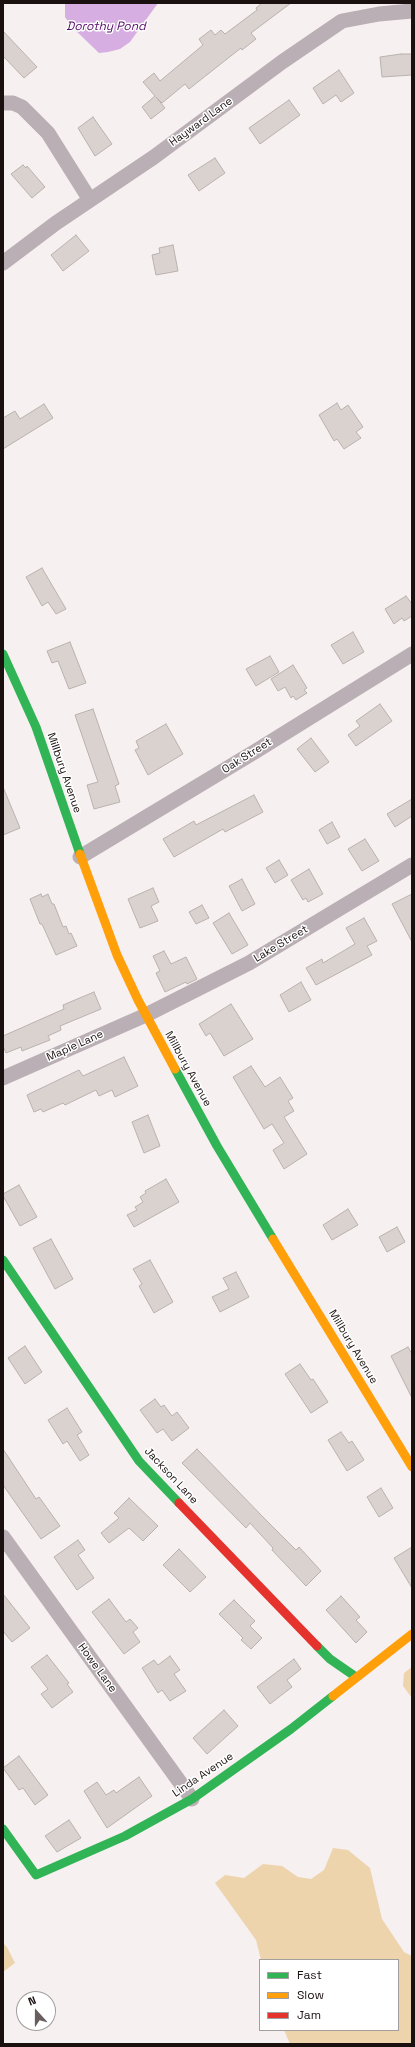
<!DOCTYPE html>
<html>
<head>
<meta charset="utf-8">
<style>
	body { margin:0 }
	#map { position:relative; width:415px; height:2047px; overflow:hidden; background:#f6f0f0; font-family:"Space Grotesk",sans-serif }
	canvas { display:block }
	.frame { position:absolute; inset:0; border:4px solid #1b1010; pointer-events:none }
	.legend { position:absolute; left:259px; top:1959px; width:140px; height:72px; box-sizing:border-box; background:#fff; border:1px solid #a49f9f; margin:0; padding:5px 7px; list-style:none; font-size:12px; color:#1b1010 }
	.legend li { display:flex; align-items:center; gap:8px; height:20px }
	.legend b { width:20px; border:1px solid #a49f9f }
	.north { position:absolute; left:16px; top:1991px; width:40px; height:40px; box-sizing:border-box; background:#fff; border:1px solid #a49f9f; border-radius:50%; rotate:339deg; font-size:11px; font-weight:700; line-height:16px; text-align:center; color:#1b1010 }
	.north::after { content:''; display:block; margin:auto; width:14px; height:18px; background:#685e5e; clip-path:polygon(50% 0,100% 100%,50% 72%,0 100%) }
</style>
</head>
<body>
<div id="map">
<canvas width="415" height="2047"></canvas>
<div class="frame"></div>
<ul class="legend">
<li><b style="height:5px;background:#30b455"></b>Fast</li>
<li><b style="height:5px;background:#ff9f0a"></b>Slow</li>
<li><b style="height:5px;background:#e5322d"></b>Jam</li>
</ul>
<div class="north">N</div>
</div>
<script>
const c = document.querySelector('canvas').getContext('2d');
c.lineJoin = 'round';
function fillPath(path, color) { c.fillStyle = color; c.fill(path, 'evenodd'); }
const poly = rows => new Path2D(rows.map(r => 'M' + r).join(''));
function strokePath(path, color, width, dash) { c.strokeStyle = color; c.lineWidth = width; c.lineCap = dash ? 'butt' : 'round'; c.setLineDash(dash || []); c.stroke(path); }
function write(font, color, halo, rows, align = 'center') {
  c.font = font + ' "Space Grotesk",sans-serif'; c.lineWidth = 3; c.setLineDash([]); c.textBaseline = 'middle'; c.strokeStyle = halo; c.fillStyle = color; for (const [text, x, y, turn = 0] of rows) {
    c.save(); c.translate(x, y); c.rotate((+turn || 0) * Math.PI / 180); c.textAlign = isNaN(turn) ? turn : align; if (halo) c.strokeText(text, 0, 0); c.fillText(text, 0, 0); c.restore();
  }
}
const green = poly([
	[412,1667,412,1698,403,1686,404,1673],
	[333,1848,348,1850,370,1868,382,1919,404,1952,412,1956,412,2044,290,2044,284,2030,398,2030,398,1960,261,1960,256,1940,215,1883,225,1875,244,1878,263,1864,282,1866,298,1877,311,1879,324,1870],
	[3,1943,7,1947,15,1963,3,1972]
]);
const water = poly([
	[65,3,158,3,130,42,120,49,108,52,99,53,72,27,65,17]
]);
const building = poly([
	[262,3,291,3,251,33,256,39,242,50,241,48,189,89,185,84,162,103,156,97,165,108,151,119,142,107,155,96,143,82,154,73,160,81,203,45,199,39,211,30,215,35,221,30,225,34,257,10,256,8,262,3],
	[3,31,37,67,24,78,3,56,3,31],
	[401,54,412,54,412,75,382,77,380,57,401,54],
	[339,70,354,93,341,102,336,95,323,104,313,88,339,70],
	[289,100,300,115,260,144,249,128,289,100],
	[93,117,112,144,95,156,78,128,93,117],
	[215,158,225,173,199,191,188,175,215,158],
	[23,165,26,168,27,166,45,187,32,198,11,174,23,165],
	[76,235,89,251,63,271,51,255,76,235],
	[173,245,178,271,156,275,152,255,160,253,159,248,173,245],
	[337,403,341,410,348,405,363,427,356,432,361,438,344,449,337,439,334,441,319,415,337,403],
	[44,404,53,418,3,449,3,418,15,411,20,419,44,404],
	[42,568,66,609,56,614,48,602,42,606,26,577,42,568],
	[406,596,412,604,412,616,404,621,402,618,394,624,385,609,406,596],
	[353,632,364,652,343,664,331,645,353,632],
	[70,642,86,683,69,689,58,661,52,663,47,651,70,642],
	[270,656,279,672,256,686,246,669,270,656],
	[293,665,307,688,304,690,307,693,296,700,293,696,291,698,285,687,278,691,271,679,293,665],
	[380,704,392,721,356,746,348,735,360,726,356,721,380,704],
	[93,709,119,784,115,786,120,802,94,809,87,785,98,782,75,715,93,709],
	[166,724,183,754,148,775,135,750,139,748,136,741,166,724],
	[311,738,329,762,315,772,297,749,311,738],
	[3,787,20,828,3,835,3,787],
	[254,795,263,812,225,832,223,829,174,857,163,839,194,821,196,825,254,795],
	[412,799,412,816,395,827,387,814,412,799],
	[332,822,340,837,327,844,319,830,332,822],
	[365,839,379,861,362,871,348,849,365,839],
	[279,860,288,875,275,883,266,868,279,860],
	[309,869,323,894,308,902,306,898,303,900,291,880,309,869],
	[242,879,255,904,242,911,229,886,242,879],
	[153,888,159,902,151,906,158,921,140,928,128,899,153,888],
	[41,894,42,897,48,894,52,904,54,904,63,927,66,926,69,934,71,933,77,946,56,955,42,924,40,924,30,899,41,894],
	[412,894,412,942,392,904,412,894],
	[202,905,209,918,196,924,189,912,202,905],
	[229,913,248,945,232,954,213,923,229,913],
	[364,918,377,941,367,946,372,955,316,985,306,968,322,959,323,963,355,944,346,928,364,918],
	[164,951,171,964,186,957,197,979,187,984,186,982,165,992,156,973,160,971,153,956,164,951],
	[301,982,311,1000,289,1012,280,995,301,982],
	[94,992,101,1009,60,1026,61,1030,48,1036,50,1040,22,1051,21,1047,6,1053,3,1046,3,1036,64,1009,63,1005,94,992],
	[231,1004,253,1039,224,1056,210,1033,206,1036,199,1024,231,1004],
	[124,1057,138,1086,115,1097,112,1090,99,1096,96,1090,65,1105,63,1103,43,1112,41,1109,34,1112,27,1095,79,1070,83,1076,124,1057],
	[251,1066,265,1087,280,1077,293,1098,288,1101,294,1111,284,1117,307,1154,284,1169,273,1150,284,1143,272,1124,264,1129,233,1077,251,1066],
	[148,1115,160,1146,144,1153,132,1122,148,1115],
	[166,1179,179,1202,134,1227,127,1215,137,1210,135,1207,143,1202,140,1197,146,1193,145,1191,166,1179],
	[19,1185,37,1217,20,1226,3,1196,3,1194,19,1185],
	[348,1209,358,1225,332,1240,323,1225,348,1209],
	[397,1227,405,1242,387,1252,379,1237,397,1227],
	[51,1239,73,1279,55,1289,33,1248,51,1239],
	[150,1260,173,1302,154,1313,139,1286,142,1284,133,1269,150,1260],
	[236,1272,249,1297,220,1312,212,1297,229,1289,223,1278,236,1272],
	[25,1346,42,1372,25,1384,8,1358,25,1346],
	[408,1347,412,1354,412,1398,391,1356,408,1347],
	[300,1364,311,1380,313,1379,328,1402,311,1413,285,1374,300,1364],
	[155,1399,161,1407,164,1405,172,1416,177,1412,189,1428,172,1441,163,1429,157,1433,140,1410,155,1399],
	[67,1408,82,1432,77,1435,89,1455,80,1461,67,1441,63,1444,48,1420,67,1408],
	[341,1432,349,1443,352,1441,364,1460,347,1471,328,1440,341,1432],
	[3,1449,36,1499,39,1497,60,1526,41,1539,3,1485,3,1449],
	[197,1449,265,1519,296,1550,299,1547,321,1571,306,1586,272,1550,273,1548,250,1523,246,1528,182,1463,197,1449],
	[381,1488,393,1508,379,1517,367,1497,381,1488],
	[129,1498,158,1526,143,1541,129,1528,109,1543,101,1533,119,1518,114,1513,129,1498],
	[78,1540,85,1550,78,1555,94,1578,77,1590,54,1557,78,1540],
	[412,1547,412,1588,394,1558,412,1547],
	[179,1549,206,1577,190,1592,163,1565,179,1549],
	[3,1594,30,1628,12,1642,3,1631,3,1594],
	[341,1596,360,1617,356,1620,367,1632,356,1643,326,1610,341,1596],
	[109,1599,126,1622,130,1619,138,1628,133,1632,140,1642,124,1654,92,1612,109,1599],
	[234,1600,255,1621,250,1626,262,1638,251,1649,241,1640,243,1638,219,1614,234,1600],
	[47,1655,69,1683,67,1684,73,1692,52,1708,41,1694,48,1689,31,1667,47,1655],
	[170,1656,180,1670,174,1674,186,1691,170,1701,162,1690,158,1693,142,1668,154,1660,158,1665,170,1656],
	[294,1659,301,1669,287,1680,292,1687,270,1704,257,1687,294,1659],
	[224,1710,238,1726,207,1754,193,1738,224,1710],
	[19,1756,48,1795,35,1805,23,1788,19,1790,3,1768,19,1756],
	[139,1777,152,1796,107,1828,84,1791,97,1782,106,1795,114,1790,116,1793,139,1777],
	[69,1820,81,1838,57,1852,45,1836,69,1820]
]);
const street = poly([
	[3,103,13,103,22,107,48,133,90,200],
	[3,263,56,223,154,157,282,62,342,21,379,14,412,11],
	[80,857,256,751,412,654],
	[3,1078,146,1015,249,963,412,865],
	[3,1537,192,1799]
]);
const fast = poly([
	[3,654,36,727,80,854],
	[175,1069,217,1146,273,1239],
	[3,1260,139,1461,179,1503],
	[317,1646,330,1659,356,1677],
	[3,1829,36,1875,125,1836,192,1799,291,1729,333,1696]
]);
const slow = poly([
	[80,854,117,955,138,1000,175,1069],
	[273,1239,412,1467],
	[333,1696,412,1634]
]);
const jam = poly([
	[179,1503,317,1646]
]);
const streetNames = [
	["Hayward Lane",201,122,-36],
	["Oak Street",247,756,-32],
	["Millbury Avenue",64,773,71],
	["Lake Street",281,944,-31],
	["Maple Lane",75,1046,-24],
	["Millbury Avenue",188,1069,61],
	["Millbury Avenue",353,1347,59],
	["Jackson Lane",171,1476,47],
	["Howe Lane",97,1668,54],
	["Linda Avenue",203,1775,-34]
];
const waterNames = [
	["Dorothy Pond",106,27]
];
fillPath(green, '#edd4ad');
fillPath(water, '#d6aee1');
fillPath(building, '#dad2ce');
strokePath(building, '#bab1af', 1);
strokePath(street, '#baafb4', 15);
strokePath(fast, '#30b455', 9);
strokePath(slow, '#ff9f0a', 9);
strokePath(jam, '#e5322d', 9);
write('11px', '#1b1010', '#fff', streetNames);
write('italic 12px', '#530965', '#fff', waterNames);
</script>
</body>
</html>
